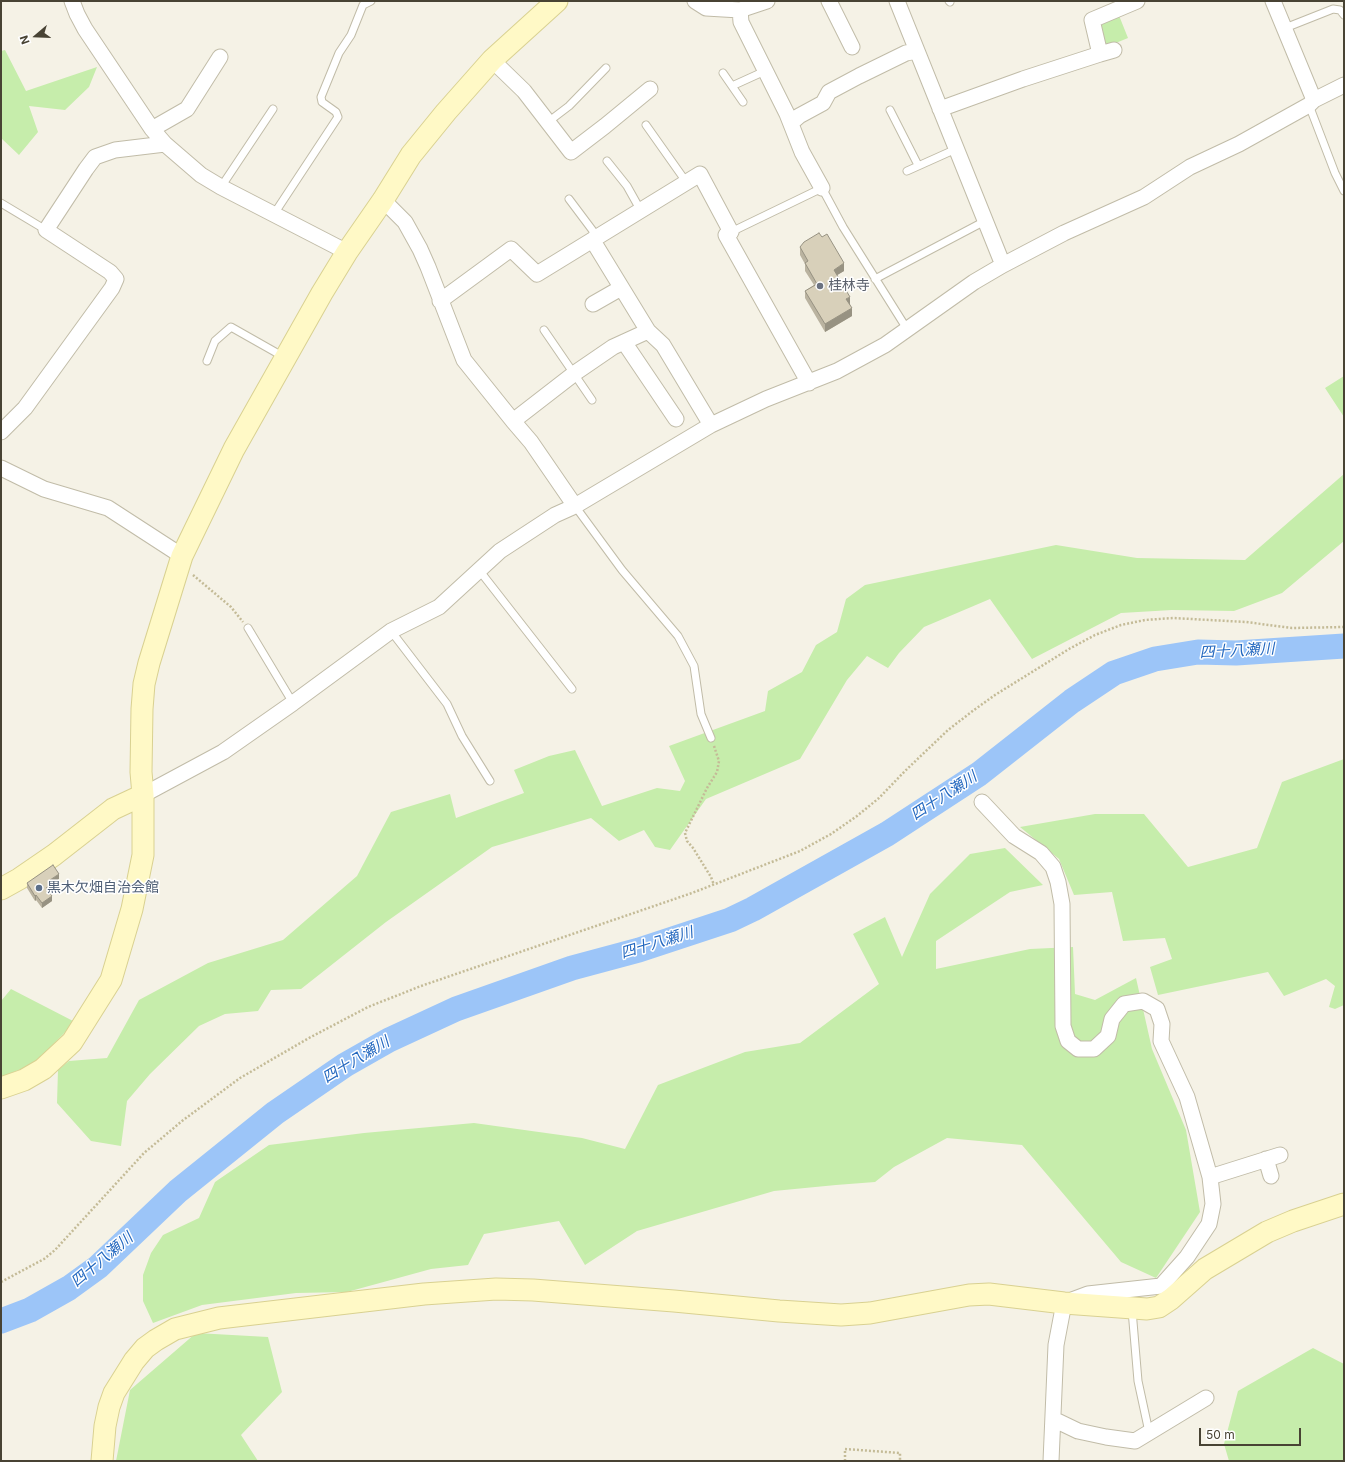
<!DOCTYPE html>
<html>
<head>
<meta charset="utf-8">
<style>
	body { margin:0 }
	#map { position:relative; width:1345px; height:1462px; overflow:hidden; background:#f5f2e6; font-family:Inter,sans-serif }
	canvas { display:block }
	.frame { position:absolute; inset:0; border:2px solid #484334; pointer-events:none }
	.north { position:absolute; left:16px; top:16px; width:40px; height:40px; -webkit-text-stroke:3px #fff; paint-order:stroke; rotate:251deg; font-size:11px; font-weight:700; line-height:16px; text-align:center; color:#484334 }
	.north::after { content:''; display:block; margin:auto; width:14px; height:18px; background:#484334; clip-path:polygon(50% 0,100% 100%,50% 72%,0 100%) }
	.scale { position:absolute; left:1199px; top:1428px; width:102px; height:18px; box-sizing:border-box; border:2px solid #484334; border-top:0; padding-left:5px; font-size:12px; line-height:14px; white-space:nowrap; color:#484334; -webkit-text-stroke:3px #fff; paint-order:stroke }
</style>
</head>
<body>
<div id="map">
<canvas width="1345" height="1462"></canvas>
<div class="frame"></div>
<div class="north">N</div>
<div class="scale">50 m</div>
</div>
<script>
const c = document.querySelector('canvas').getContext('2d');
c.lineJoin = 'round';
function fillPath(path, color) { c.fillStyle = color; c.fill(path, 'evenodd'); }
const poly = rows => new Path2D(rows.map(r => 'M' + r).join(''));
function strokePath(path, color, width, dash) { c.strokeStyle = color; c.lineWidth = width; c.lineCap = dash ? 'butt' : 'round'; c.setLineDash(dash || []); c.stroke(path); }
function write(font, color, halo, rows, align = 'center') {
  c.font = font + ' Inter,"Noto Sans JP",sans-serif'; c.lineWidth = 3; c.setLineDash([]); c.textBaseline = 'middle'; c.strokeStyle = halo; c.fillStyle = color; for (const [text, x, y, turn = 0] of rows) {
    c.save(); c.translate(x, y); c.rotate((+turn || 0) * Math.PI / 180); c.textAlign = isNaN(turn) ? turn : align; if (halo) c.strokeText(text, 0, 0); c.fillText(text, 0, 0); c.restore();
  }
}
const green = poly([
	[1118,13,1128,38,1106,47,1101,44,1099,22],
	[5,50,26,91,97,67,89,87,65,110,29,106,38,132,19,155,1,138,1,51],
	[1344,376,1344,417,1325,388],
	[1344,474,1344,541,1282,593,1234,611,1172,610,1121,613,1032,659,990,599,924,627,899,653,888,668,867,656,847,680,800,759,706,799,670,850,655,847,644,830,619,841,591,818,492,847,386,922,301,989,271,990,258,1011,225,1014,199,1026,150,1074,127,1101,121,1146,91,1141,57,1103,58,1070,69,1061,107,1058,139,1000,208,963,283,940,357,876,391,812,450,794,456,818,524,793,514,770,549,756,575,750,602,806,657,788,680,791,685,781,669,746,765,711,768,691,802,672,816,645,837,632,846,599,865,585,1056,545,1137,558,1245,560],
	[1344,759,1344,1005,1335,1009,1329,1007,1335,986,1326,979,1284,996,1268,972,1158,995,1150,967,1172,959,1165,938,1123,941,1112,892,1074,895,1059,859,1020,827,1095,814,1144,814,1188,867,1257,848,1282,782],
	[1005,848,1043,885,1010,892,936,941,936,969,1030,949,1073,947,1075,994,1095,1000,1136,978,1152,1049,1186,1130,1200,1212,1156,1278,1121,1262,1022,1145,947,1138,894,1167,875,1182,836,1185,774,1191,637,1231,585,1265,559,1221,484,1234,468,1265,431,1269,347,1292,296,1293,202,1305,153,1323,143,1301,143,1275,151,1253,163,1235,199,1218,215,1182,269,1145,364,1133,474,1123,582,1138,625,1149,658,1085,745,1052,800,1043,879,984,853,934,885,917,902,957,930,894,970,854],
	[11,989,75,1022,34,1064,1,1077,1,1001],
	[196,1333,268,1337,282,1392,241,1435,258,1461,116,1461,130,1390],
	[1313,1348,1344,1364,1344,1461,1229,1461,1224,1444,1238,1391]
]);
const river = poly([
	[1,1321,30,1310,69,1288,98,1267,178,1191,275,1113,345,1065,389,1040,456,1009,572,968,639,950,730,920,753,909,887,834,979,774,1072,701,1114,673,1155,659,1198,652,1236,653,1344,646]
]);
const path = poly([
	[193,575,231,607,243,622],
	[714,746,719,761,717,772,707,788,685,833,687,841,693,848,711,877,714,885],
	[1,1282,44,1259,55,1250,144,1153,182,1121,240,1078,309,1038,368,1007,421,986,692,893,800,851,831,834,857,816,879,798,905,771,948,730,974,710,995,695,1069,649,1095,635,1121,625,1145,620,1173,618,1246,622,1292,628,1344,627],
	[845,1461,845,1449,900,1453,900,1461]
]);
const lane = poly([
	[949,1,950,2],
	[1285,28,1333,9,1340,10,1344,15],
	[723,73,743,102],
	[732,86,765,71],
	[1309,105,1335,173,1344,191],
	[890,110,918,165],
	[548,122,569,106,606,68],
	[646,125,687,183],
	[607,161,627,186,641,211],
	[907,171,956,149],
	[221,187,273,109],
	[569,199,593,231,593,240],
	[1,203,46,230],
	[274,214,338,117,336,112,322,102,321,97,339,53,351,35,363,5,371,1],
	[731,232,822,188,843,227,907,329],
	[875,279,985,221],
	[544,330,592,400],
	[207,361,215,341,231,327,284,357],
	[575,506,622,570,678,636,694,666,701,714,711,738],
	[479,570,572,689],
	[248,628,293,703],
	[391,631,447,704,462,736,490,781],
	[1132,1310,1138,1381,1149,1432]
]);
const street = poly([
	[72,1,77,14,85,29,152,129,165,144,201,175,221,187,347,252],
	[695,1,706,8,740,10,767,1],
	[829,1,852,47],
	[897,1,1003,265],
	[1273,1,1314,100],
	[740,10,741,22,787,114,802,152,822,188],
	[1100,54,1114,50],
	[492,60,524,91,571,152,605,126,650,89],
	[940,109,1023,79,1100,54,1092,20,1137,1],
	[791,123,799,116,823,103,829,92,859,76,906,53,917,51],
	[152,129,187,109,220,57],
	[383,200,405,222,420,249,428,267,464,360,513,421,531,442,575,506],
	[593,241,648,331,663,345,711,425],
	[440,301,511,249,537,274,700,174,731,232,726,235,809,383],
	[593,304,621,288],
	[624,342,676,419],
	[513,421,575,373,613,347,648,331],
	[1,432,25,408,112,288,116,279,110,272,46,230,86,169,95,157,115,150,165,144],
	[1,468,44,489,108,508,182,556],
	[143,795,223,752,293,703,391,631,439,607,500,551,555,515,575,506,711,425,766,399,837,371,885,345,974,282,1003,265,1064,233,1144,197,1190,167,1239,144,1309,105,1314,100,1344,85],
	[982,802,1014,836,1041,853,1053,867,1058,882,1062,904,1063,1026,1068,1041,1078,1049,1094,1049,1108,1036,1112,1019,1124,1004,1143,1001,1157,1009,1162,1024,1161,1041,1187,1097,1210,1177,1213,1204,1209,1224,1187,1257,1161,1286,1088,1294,1064,1303,1056,1345,1051,1461],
	[1266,1159,1271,1176],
	[1210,1177,1280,1155],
	[1053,1419,1078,1431,1106,1437,1135,1441,1206,1398]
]);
const secondary = poly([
	[1,889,19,879,54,855,113,809,143,795],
	[1,1088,24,1080,43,1069,72,1042,111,980,132,909,143,855,143,795,141,772,142,709,144,684,149,663,182,556,234,449,322,293,347,252,383,200,411,155,446,112,492,60,557,1],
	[102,1461,105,1426,109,1407,114,1393,134,1361,145,1348,156,1340,175,1329,219,1318,424,1294,496,1289,533,1290,674,1301,779,1311,841,1315,870,1313,969,1295,989,1294,1064,1303,1147,1309,1159,1307,1171,1299,1205,1269,1267,1232,1293,1221,1344,1204]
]);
const wall = poly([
	[800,247,844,271,837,275,850,304,852,316,825,332,805,298,805,291,814,285,805,271,805,264,800,255],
	[59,879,52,883,53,889,49,892,52,901,42,908,36,900,35,901,27,888,27,883]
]);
const shadedWall = poly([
	[844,263,844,271,834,277,834,270],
	[850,297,850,304,846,307,846,299],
	[852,308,852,316,825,332,825,324],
	[59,874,59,879,50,885,50,880],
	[53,884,53,889,46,894,46,888],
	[36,895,36,900,35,901,35,896],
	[52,896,52,901,42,908,42,903]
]);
const building = poly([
	[819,233,822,237,827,234,844,263,834,270,850,297,846,299,852,308,825,324,805,291,817,284,805,263,808,261,800,247,804,242,819,233],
	[53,865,59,874,50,880,53,884,46,888,52,896,42,903,36,895,35,896,27,883,53,865]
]);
const markers = [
	[820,286,4,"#6b7280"],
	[39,888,4,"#5c6f8a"]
];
const worshipNames = [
	["桂林寺",828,286]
];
const serviceNames = [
	["黒木欠畑自治会館",47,888]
];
const waterNames = [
	["四十八瀬川",1237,651,-3],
	["四十八瀬川",944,796,-33],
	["四十八瀬川",657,943,-17],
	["四十八瀬川",356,1060,-31],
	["四十八瀬川",102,1260,-40]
];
fillPath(green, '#c6edab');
strokePath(river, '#9cc5f8', 25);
strokePath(lane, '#c1bca8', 9);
strokePath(street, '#c1bca8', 17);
strokePath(secondary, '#d9d191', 23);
strokePath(path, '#c4bb97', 2.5, [2, 2]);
strokePath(lane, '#fff', 7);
strokePath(street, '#fff', 15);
strokePath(secondary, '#fff9c6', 21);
fillPath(wall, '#bab3a0');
fillPath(shadedWall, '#979282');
fillPath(building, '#d8d0ba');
strokePath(building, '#979282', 1);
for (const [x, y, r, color] of markers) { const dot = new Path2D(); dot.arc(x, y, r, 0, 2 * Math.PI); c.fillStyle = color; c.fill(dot); strokePath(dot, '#fff', 1.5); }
write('14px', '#5b616d', '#fff', worshipNames, 'left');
write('14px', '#4e5e75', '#fff', serviceNames, 'left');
write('italic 15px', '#2267bf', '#fff', waterNames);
</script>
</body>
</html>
